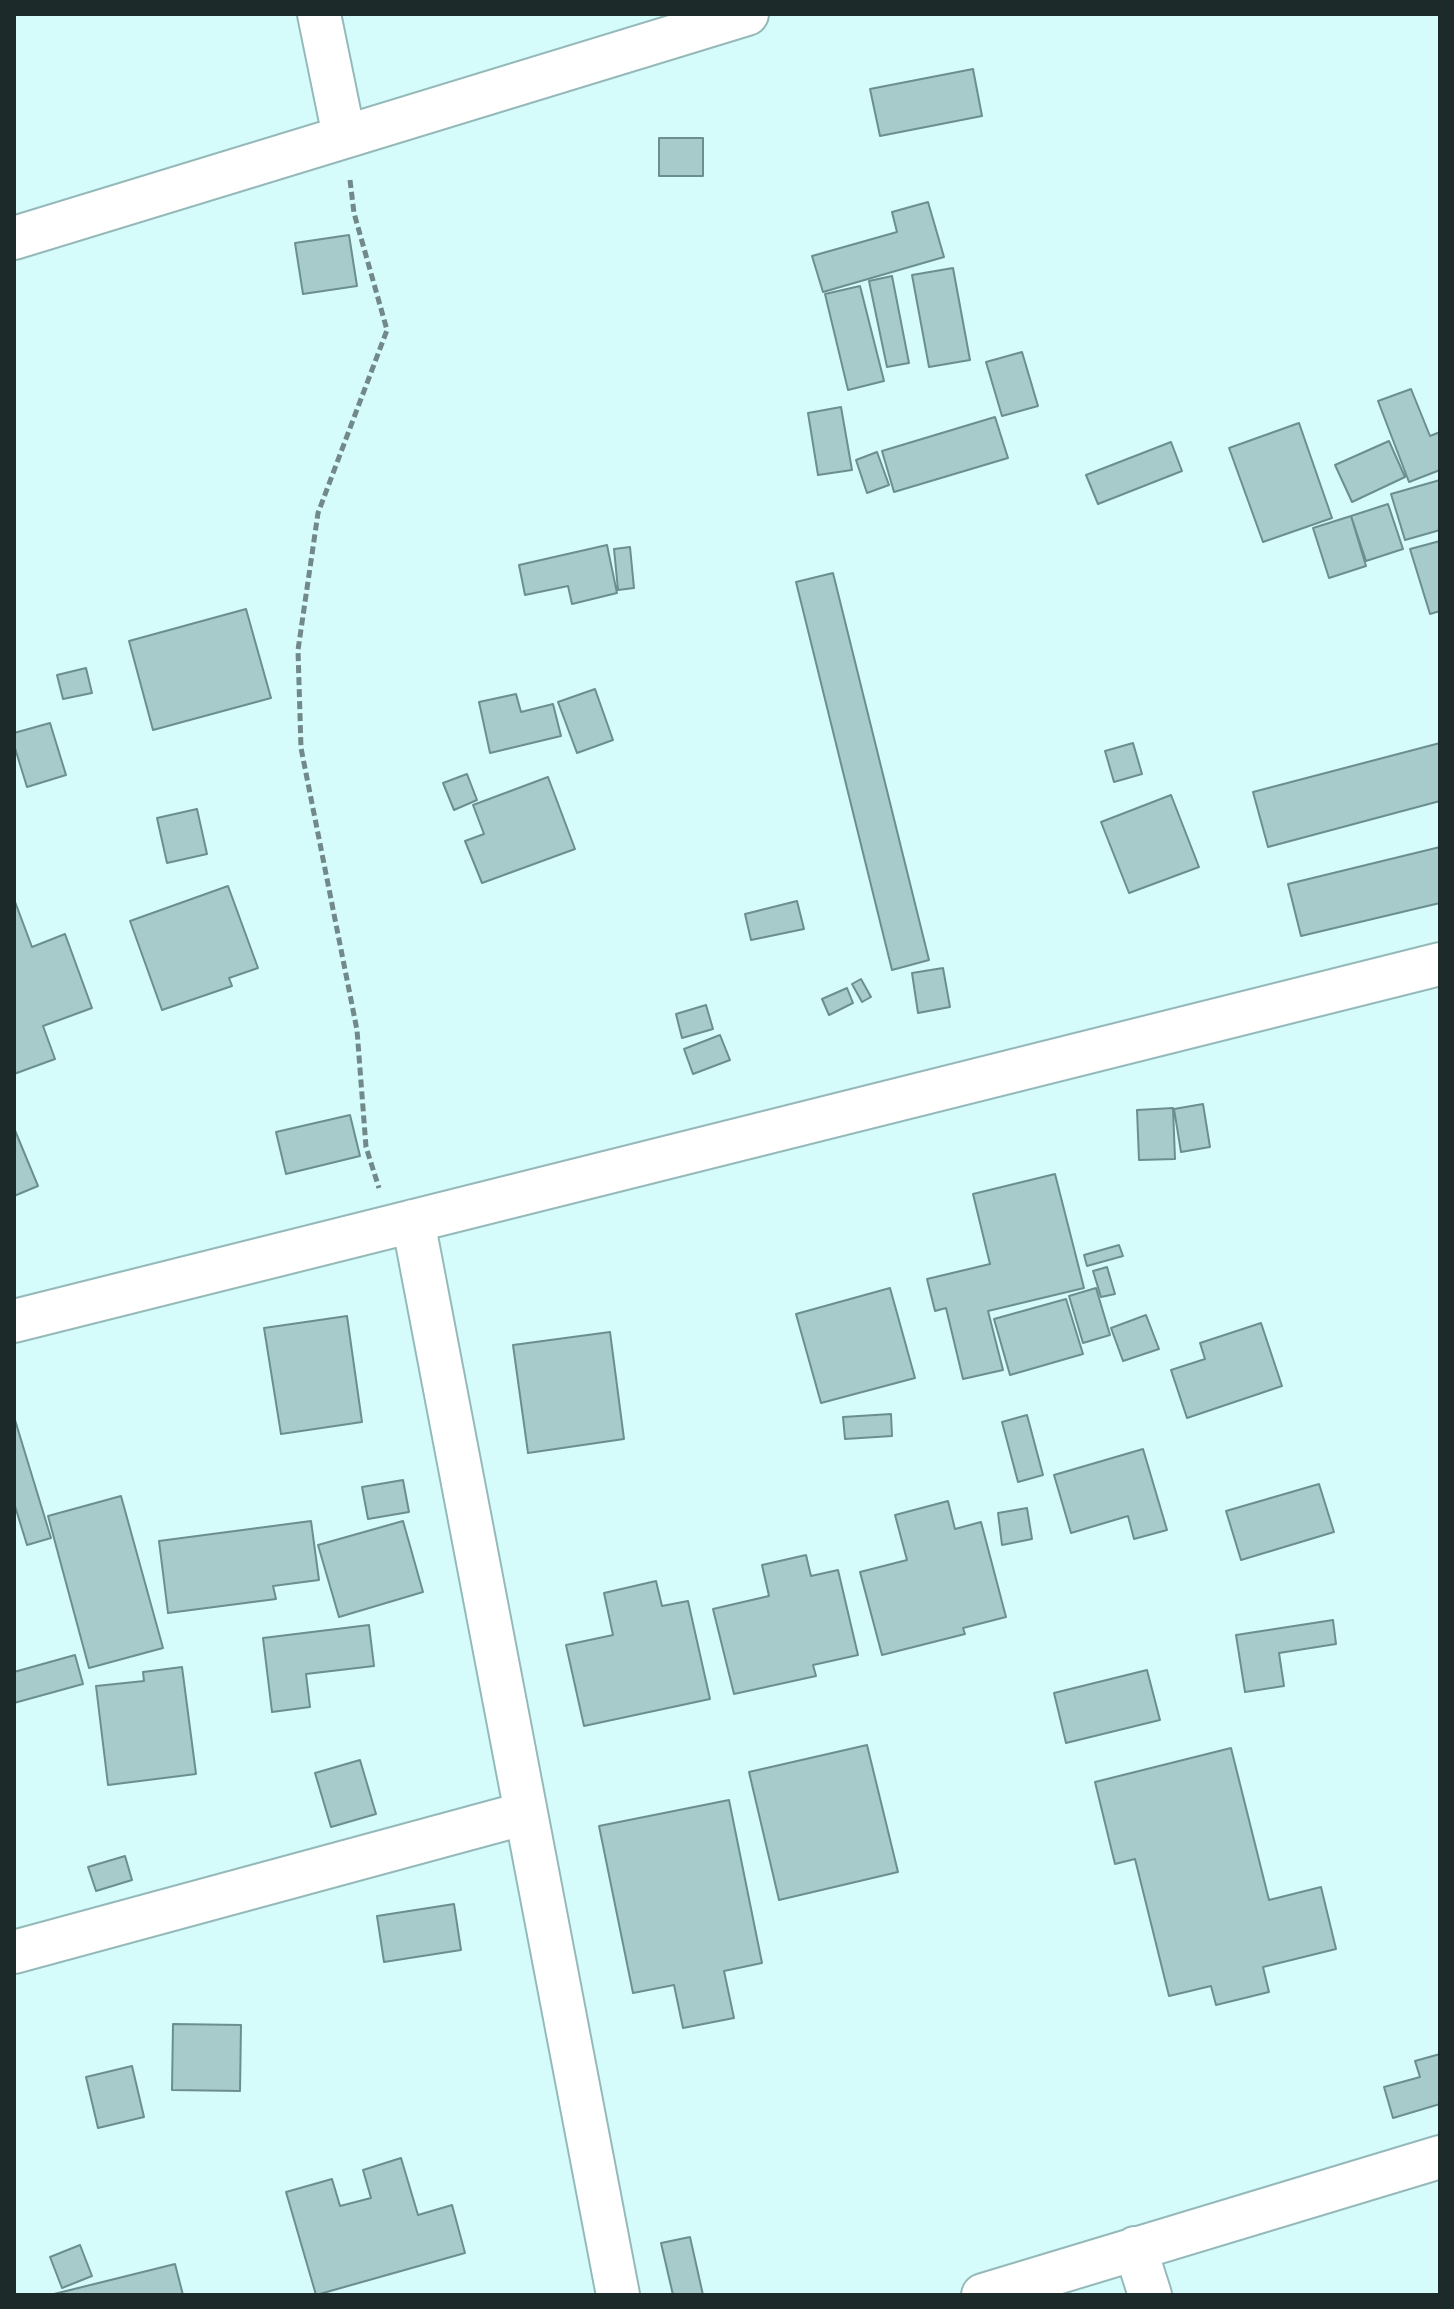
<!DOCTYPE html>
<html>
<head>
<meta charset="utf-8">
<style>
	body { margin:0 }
	#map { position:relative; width:1454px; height:2309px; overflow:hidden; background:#d6fbfb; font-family:Karla,sans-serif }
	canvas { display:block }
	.frame { position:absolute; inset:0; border:16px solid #1c2a2a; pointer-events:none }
</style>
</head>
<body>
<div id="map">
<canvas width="1454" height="2309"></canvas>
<div class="frame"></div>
</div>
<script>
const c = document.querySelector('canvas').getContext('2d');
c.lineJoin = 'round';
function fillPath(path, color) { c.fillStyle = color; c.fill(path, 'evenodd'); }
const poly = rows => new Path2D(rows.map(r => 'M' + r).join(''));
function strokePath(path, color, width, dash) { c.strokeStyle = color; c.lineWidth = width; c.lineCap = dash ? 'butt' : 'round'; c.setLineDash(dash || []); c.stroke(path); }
const building = poly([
	[973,69,982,116,880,136,870,89,973,69],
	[659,138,703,138,703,176,659,176,659,138],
	[928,202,944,257,823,292,812,256,897,232,892,212,928,202],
	[349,235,357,286,303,294,295,243,349,235],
	[953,268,970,360,929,367,912,275,953,268],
	[892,276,909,363,887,367,869,281,892,276],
	[860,286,884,381,848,390,825,294,860,286],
	[1022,352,1038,406,1002,416,986,362,1022,352],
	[1411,389,1430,436,1440,432,1440,470,1409,482,1378,401,1411,389],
	[841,407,852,470,818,475,808,413,841,407],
	[995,417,1008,458,894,492,882,451,995,417],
	[1299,423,1332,518,1263,542,1229,448,1299,423],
	[1389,441,1405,477,1352,502,1335,465,1389,441],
	[1171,442,1182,471,1098,504,1086,475,1171,442],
	[877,452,889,485,867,493,856,460,877,452],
	[1440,480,1440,530,1405,540,1391,494,1440,480],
	[1388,504,1403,549,1366,561,1351,516,1388,504],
	[1351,516,1366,566,1329,578,1313,528,1351,516],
	[1440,541,1440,611,1430,614,1410,549,1440,541],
	[607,545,617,593,572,604,568,586,525,595,519,565,607,545],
	[630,547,634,588,618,590,614,549,630,547],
	[833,573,929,960,892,970,796,582,833,573],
	[246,609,271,698,153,730,129,641,246,609],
	[86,668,92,693,63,699,57,675,86,668],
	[595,689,613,740,577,753,558,702,595,689],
	[516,694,521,712,553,704,561,736,490,753,479,702,516,694],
	[50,723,66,775,27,787,14,745,14,733,50,723],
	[1133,743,1142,774,1114,782,1105,751,1133,743],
	[1440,743,1440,801,1268,847,1253,792,1440,743],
	[467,774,477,800,454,810,443,783,467,774],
	[548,777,575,849,482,883,465,841,484,834,473,805,548,777],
	[1171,795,1199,867,1129,893,1101,822,1171,795],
	[197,809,207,854,167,863,157,818,197,809],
	[1440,847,1440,903,1301,936,1288,884,1440,847],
	[228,886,258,968,229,978,232,986,162,1010,130,921,228,886],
	[14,899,32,947,65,934,92,1008,43,1026,55,1059,14,1074,14,899],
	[797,901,804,929,751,940,745,914,797,901],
	[943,968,950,1007,918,1013,912,973,943,968],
	[861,979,871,997,862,1002,852,984,861,979],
	[847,988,853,1003,829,1015,822,999,847,988],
	[706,1005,713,1029,682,1038,676,1014,706,1005],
	[720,1035,730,1060,693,1074,684,1049,720,1035],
	[1203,1104,1210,1147,1181,1152,1174,1109,1203,1104],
	[1173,1108,1175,1159,1139,1160,1137,1110,1173,1108],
	[350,1115,360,1156,286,1174,276,1132,350,1115],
	[14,1128,38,1186,14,1196,14,1128],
	[1055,1174,1084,1288,988,1311,1003,1370,963,1379,946,1308,935,1311,927,1279,990,1264,973,1194,1055,1174],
	[1119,1245,1123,1256,1087,1266,1084,1255,1119,1245],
	[1107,1267,1115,1294,1101,1297,1093,1271,1107,1267],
	[890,1288,915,1378,821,1403,796,1314,890,1288],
	[1096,1288,1110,1335,1083,1343,1069,1296,1096,1288],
	[1066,1299,1083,1354,1010,1375,994,1319,1066,1299],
	[1146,1315,1159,1349,1123,1361,1111,1328,1146,1315],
	[347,1316,362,1422,281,1434,264,1328,347,1316],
	[1261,1323,1282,1386,1187,1418,1171,1370,1205,1359,1200,1343,1261,1323],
	[610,1332,624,1439,528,1453,513,1345,610,1332],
	[891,1414,892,1436,845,1439,843,1417,891,1414],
	[1027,1415,1043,1475,1018,1482,1002,1422,1027,1415],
	[15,1420,51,1538,27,1545,14,1503,15,1420],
	[1143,1449,1167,1530,1134,1539,1128,1516,1071,1533,1054,1475,1143,1449],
	[403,1480,409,1512,368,1519,362,1487,403,1480],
	[1319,1484,1334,1532,1241,1560,1226,1511,1319,1484],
	[121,1496,163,1648,89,1668,48,1516,121,1496],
	[948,1501,955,1529,981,1522,1006,1617,963,1628,965,1634,882,1655,860,1572,907,1560,895,1515,948,1501],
	[1027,1508,1032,1539,1002,1545,998,1513,1027,1508],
	[311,1521,319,1580,273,1586,276,1599,168,1613,159,1541,311,1521],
	[403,1521,423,1592,339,1617,318,1545,403,1521],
	[806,1555,811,1576,838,1570,858,1655,813,1665,816,1676,734,1694,713,1609,769,1596,762,1565,806,1555],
	[656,1581,662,1606,688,1601,710,1699,584,1726,566,1645,613,1635,604,1593,656,1581],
	[1333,1620,1336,1644,1279,1653,1284,1686,1245,1692,1236,1635,1333,1620],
	[369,1625,374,1666,306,1674,310,1707,272,1712,263,1638,369,1625],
	[75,1655,83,1684,14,1703,14,1672,75,1655],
	[182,1667,196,1774,108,1785,96,1686,144,1681,143,1672,182,1667],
	[1147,1670,1160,1720,1066,1743,1054,1693,1147,1670],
	[867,1745,898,1872,779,1900,749,1772,867,1745],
	[1231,1748,1269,1900,1321,1887,1336,1949,1263,1967,1269,1992,1216,2005,1211,1986,1169,1996,1135,1859,1115,1864,1095,1782,1231,1748],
	[360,1760,376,1814,331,1827,315,1773,360,1760],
	[729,1800,762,1963,724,1971,734,2018,683,2028,674,1985,633,1993,599,1826,729,1800],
	[125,1856,132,1880,96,1891,88,1867,125,1856],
	[454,1904,461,1950,384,1962,377,1916,454,1904],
	[173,2024,241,2025,240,2091,172,2090,173,2024],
	[1440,2054,1440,2104,1393,2118,1384,2087,1420,2077,1415,2061,1440,2054],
	[132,2066,144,2117,98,2128,86,2077,132,2066],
	[401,2158,418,2215,452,2205,465,2253,316,2295,286,2192,332,2179,340,2206,371,2198,363,2170,401,2158],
	[690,2237,703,2295,673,2295,661,2243,690,2237],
	[80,2245,92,2276,62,2288,50,2257,80,2245],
	[175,2264,183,2295,50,2295,175,2264]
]);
const path = poly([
	[350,180,354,213,387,330,318,513,298,650,301,748,357,1030,366,1147,379,1188]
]);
const minor = poly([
	[319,14,344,136],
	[14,238,747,14],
	[413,1221,618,2295],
	[14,1321,1440,964],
	[14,1952,526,1813],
	[1135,2248,1150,2295],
	[983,2295,1440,2157]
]);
fillPath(building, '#a7cacb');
strokePath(building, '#6c8e8e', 2);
strokePath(minor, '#95b9b9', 46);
strokePath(path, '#718989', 5, [8, 4]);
strokePath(minor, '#fff', 42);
</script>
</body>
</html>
